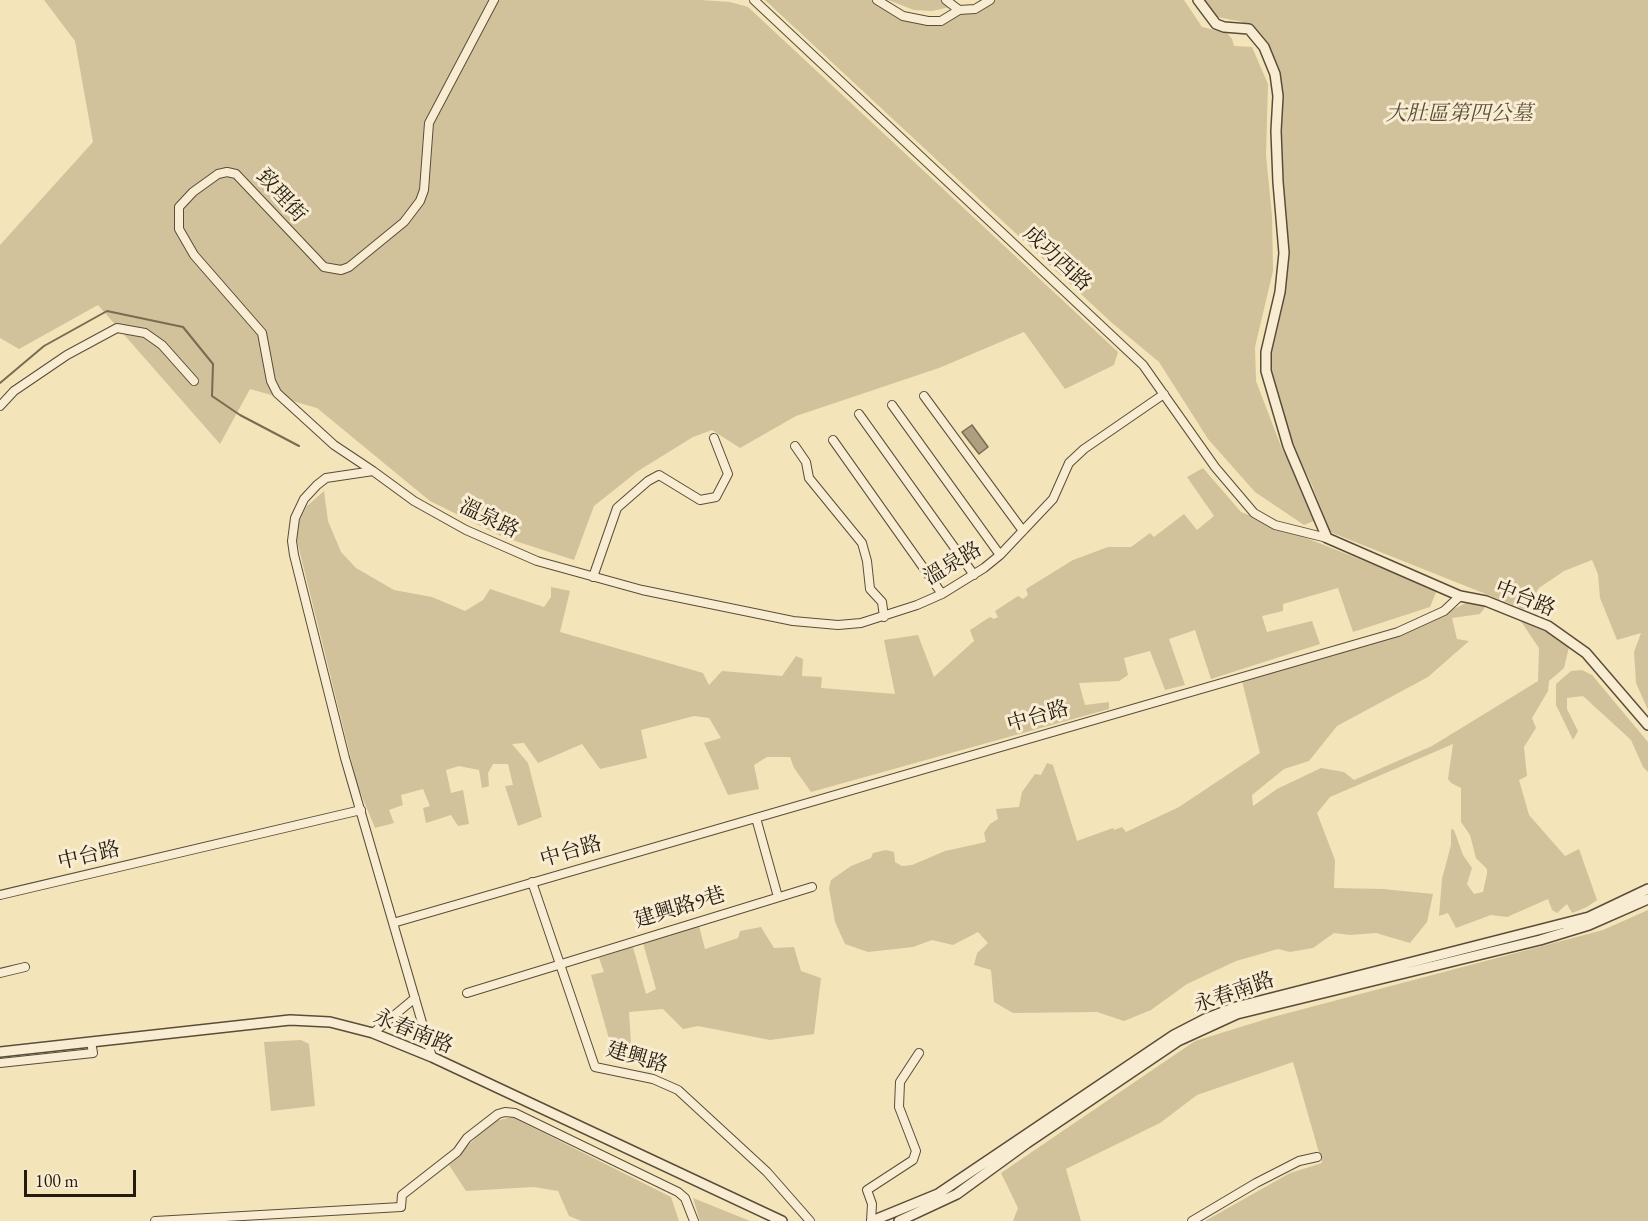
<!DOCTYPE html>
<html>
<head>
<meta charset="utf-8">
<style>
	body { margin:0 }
	#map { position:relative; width:1648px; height:1221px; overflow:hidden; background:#f4e4b9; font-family:"EB Garamond",serif }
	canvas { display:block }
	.scale { position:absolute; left:24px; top:1170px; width:112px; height:27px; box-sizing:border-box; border:3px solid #251b0f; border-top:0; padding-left:8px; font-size:18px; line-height:21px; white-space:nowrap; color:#251b0f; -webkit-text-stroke:4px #f8edd2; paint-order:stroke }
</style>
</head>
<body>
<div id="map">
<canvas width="1648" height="1221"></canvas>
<div class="scale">100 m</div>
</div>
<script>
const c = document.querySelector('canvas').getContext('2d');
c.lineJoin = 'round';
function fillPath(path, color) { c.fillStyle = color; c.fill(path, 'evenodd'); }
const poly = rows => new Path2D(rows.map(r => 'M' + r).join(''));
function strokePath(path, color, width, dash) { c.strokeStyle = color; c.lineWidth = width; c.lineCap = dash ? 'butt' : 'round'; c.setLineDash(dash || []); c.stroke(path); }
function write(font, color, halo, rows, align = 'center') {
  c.font = font + ' "EB Garamond","Noto Serif TC",serif'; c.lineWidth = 6; c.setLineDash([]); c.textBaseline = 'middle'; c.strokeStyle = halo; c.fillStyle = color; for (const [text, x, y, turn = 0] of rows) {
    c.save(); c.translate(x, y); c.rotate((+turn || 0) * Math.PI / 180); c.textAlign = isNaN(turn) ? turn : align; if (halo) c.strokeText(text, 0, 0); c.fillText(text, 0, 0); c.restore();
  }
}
const green = poly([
	[44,0,701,0,730,2,748,7,1118,352,1114,365,1065,389,1024,332,939,368,796,416,740,448,712,430,693,437,638,471,594,506,574,560,503,537,430,501,317,408,250,389,220,444,98,305,19,349,0,338,0,245,93,142,75,41],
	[765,0,875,0,889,12,931,20,964,14,995,0,1184,0,1202,27,1227,33,1232,39,1234,46,1252,47,1268,84,1266,155,1272,216,1273,271,1255,347,1256,381,1282,449,1302,479,1314,521,1304,525,1255,492,1208,439,1159,362,1111,322],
	[888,0,946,0,954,6,932,11,914,10],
	[1199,0,1648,0,1648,710,1636,683,1634,652,1641,633,1617,640,1600,598,1598,574,1592,560,1564,571,1539,588,1526,610,1330,532,1312,485,1274,406,1263,360,1280,272,1278,92,1263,46,1243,22,1212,16],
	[1203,468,1241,512,1437,590,1430,607,1353,632,1338,588,1283,604,1283,611,1262,616,1267,632,1312,621,1320,644,1211,679,1195,630,1169,639,1185,685,1165,690,1150,651,1124,658,1128,675,1119,681,1079,683,1085,705,1109,702,1109,709,811,792,794,768,790,757,767,757,754,765,759,789,728,795,704,743,721,738,709,718,694,716,641,730,647,758,600,769,582,744,538,763,524,743,512,744,528,763,542,817,518,826,505,786,513,785,508,764,493,764,488,773,489,786,482,788,479,770,459,766,446,770,451,793,463,790,469,824,458,826,451,815,426,823,423,808,430,806,423,789,401,795,403,805,389,810,394,823,375,828,358,787,296,537,299,521,306,507,324,491,328,521,341,552,356,568,394,590,432,597,465,611,483,600,490,589,544,607,551,597,551,587,570,591,560,632,703,673,709,685,722,671,782,676,796,656,803,659,802,676,822,677,821,688,895,694,884,640,918,635,934,677,974,641,970,630,990,617,994,619,998,617,995,611,1018,596,1023,599,1028,595,1026,589,1073,560,1108,547,1131,547,1150,533,1154,537,1184,514,1197,530,1214,516,1187,477],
	[1468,602,1486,606,1480,614,1452,618,1457,639,1469,641,1428,677,1337,726,1309,761,1284,769,1252,795,1253,806,1277,789,1321,768,1344,772,1354,780,1432,746,1538,681,1539,648,1520,620,1549,633,1569,647,1564,668,1549,681,1548,691,1532,718,1536,728,1524,747,1527,776,1519,780,1529,815,1565,856,1579,849,1597,900,1587,907,1572,913,1567,904,1557,913,1552,910,1548,899,1507,917,1491,915,1456,928,1448,913,1439,916,1442,879,1451,845,1451,829,1454,830,1463,855,1472,868,1467,884,1474,894,1483,892,1487,874,1487,869,1476,858,1470,835,1461,822,1461,788,1451,783,1448,779,1453,744,1330,797,1317,813,1335,860,1334,888,1383,889,1433,894,1427,922,1410,943,1376,933,1350,935,1334,933,1313,948,1290,952,1278,949,1236,961,1187,984,1151,1010,1124,1021,1097,1012,1013,1013,994,1002,991,970,974,965,977,953,988,943,978,932,953,945,932,940,913,947,868,952,845,944,835,922,829,888,831,880,851,866,871,858,873,853,886,850,894,852,895,862,902,866,912,865,945,851,986,842,984,833,990,824,998,819,996,809,1019,807,1022,792,1035,774,1041,775,1047,763,1053,765,1077,841,1113,828,1114,830,1122,827,1126,832,1179,807,1260,753,1242,681,1401,634],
	[1582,670,1592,675,1648,742,1648,772,1643,767,1631,740,1583,696,1567,698,1567,709,1578,731,1573,740,1556,705,1556,684,1571,671],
	[1648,910,1648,1221,1205,1221,1290,1173,1322,1163,1293,1062,1197,1095,1160,1123,1066,1169,1081,1221,1013,1221,1018,1208,1001,1173,1195,1041,1273,1017,1603,930],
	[699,926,705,949,738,938,740,931,761,927,774,948,794,947,801,971,821,978,814,1034,770,1040,698,1026,683,1029,663,1009,629,1012,631,1044,611,1046,591,975,604,972,599,958,633,947,646,994,656,989,643,943],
	[301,1040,309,1044,315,1106,271,1111,264,1042],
	[512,1117,671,1197,679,1221,581,1221,569,1216,558,1191,534,1187,466,1191,449,1165,491,1122],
	[693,1198,750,1221,700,1221]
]);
const water = poly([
	[972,425,988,447,979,454,962,432,972,425]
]);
const stream = poly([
	[0,383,44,346,107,311,183,327,213,364,212,396,240,415,299,446]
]);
const minor = poly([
	[754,0,1143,365,1215,467,1254,513,1275,525,1327,538],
	[877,0,903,16,928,21,941,21,959,10,975,9,990,0],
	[946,0,959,10],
	[924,396,1023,531],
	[892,405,1000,555],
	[0,406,14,391,67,355,117,328,145,333,162,345,194,381],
	[859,414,974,575],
	[833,440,942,594],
	[795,446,806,462,809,478,862,543,867,561,870,589,882,602,884,617],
	[373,471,334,445,277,393,271,381,262,333,194,255,179,229,179,207,193,192,218,174,227,172,236,174,324,267,341,270,349,267,404,222,420,201,424,190,429,123,494,0],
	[593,577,617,508,648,481,659,475,700,500,716,497,728,474,714,438],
	[756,818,778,897],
	[532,882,595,1067,653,1079,678,1090,767,1172,810,1221],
	[0,895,361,810],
	[393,923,1398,632,1444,611,1460,596],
	[0,973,25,967],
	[467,993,812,887],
	[373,1033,415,998],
	[432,1057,345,758,294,555,292,541,295,518,304,499,317,485,326,478,373,471,414,501,466,530,537,561,642,590,793,621,838,625,861,623,917,605,942,594,984,568,1000,555,1053,499,1069,463,1084,449,1164,394],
	[0,1063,93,1053,91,1042],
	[155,1221,401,1207,402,1195,457,1152,467,1138,498,1114,505,1112,515,1113,678,1192,685,1198,694,1221],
	[871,1221,872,1204,867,1190,913,1160,916,1151,899,1107,900,1082,919,1053],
	[1192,1221,1256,1183,1299,1161,1317,1157]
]);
const tertiary = poly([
	[1198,0,1216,24,1224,27,1249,29,1264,47,1275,74,1278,96,1276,131,1278,182,1284,253,1280,292,1266,352,1266,371,1288,446,1327,538,1460,596,1486,601,1548,626,1586,653,1648,725],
	[0,1052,290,1020,330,1022,373,1033,432,1057,782,1221],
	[872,1221,938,1194,1174,1035,1205,1019,1236,1007,1589,917,1648,889],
	[899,1221,957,1194,1027,1143,1178,1041,1237,1014,1540,940,1589,925,1648,899]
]);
const parkNames = [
	["大肚區第四公墓",1459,114]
];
const streetNames = [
	["致理街",281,196,48],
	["成功西路",1057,259,43],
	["溫泉路",489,519,26],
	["溫泉路",953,564,-31],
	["中台路",1525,599,22],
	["中台路",1038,717,-16],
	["中台路",571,852,-16],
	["中台路",89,856,-13],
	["建興路9巷",680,908,-17],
	["永春南路",1234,993,-19],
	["永春南路",413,1032,22],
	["建興路",637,1058,16]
];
fillPath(green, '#d1c29c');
fillPath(water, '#aea07f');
strokePath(water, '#776b52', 1.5);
strokePath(stream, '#776b52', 2);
strokePath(minor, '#594d3a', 10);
strokePath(tertiary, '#594d3a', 12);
strokePath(minor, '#f8edd2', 8);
strokePath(tertiary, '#f8edd2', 9);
write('italic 21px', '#594d39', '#f8edd2', parkNames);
write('21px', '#251b0f', '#f8edd2', streetNames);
</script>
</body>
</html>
